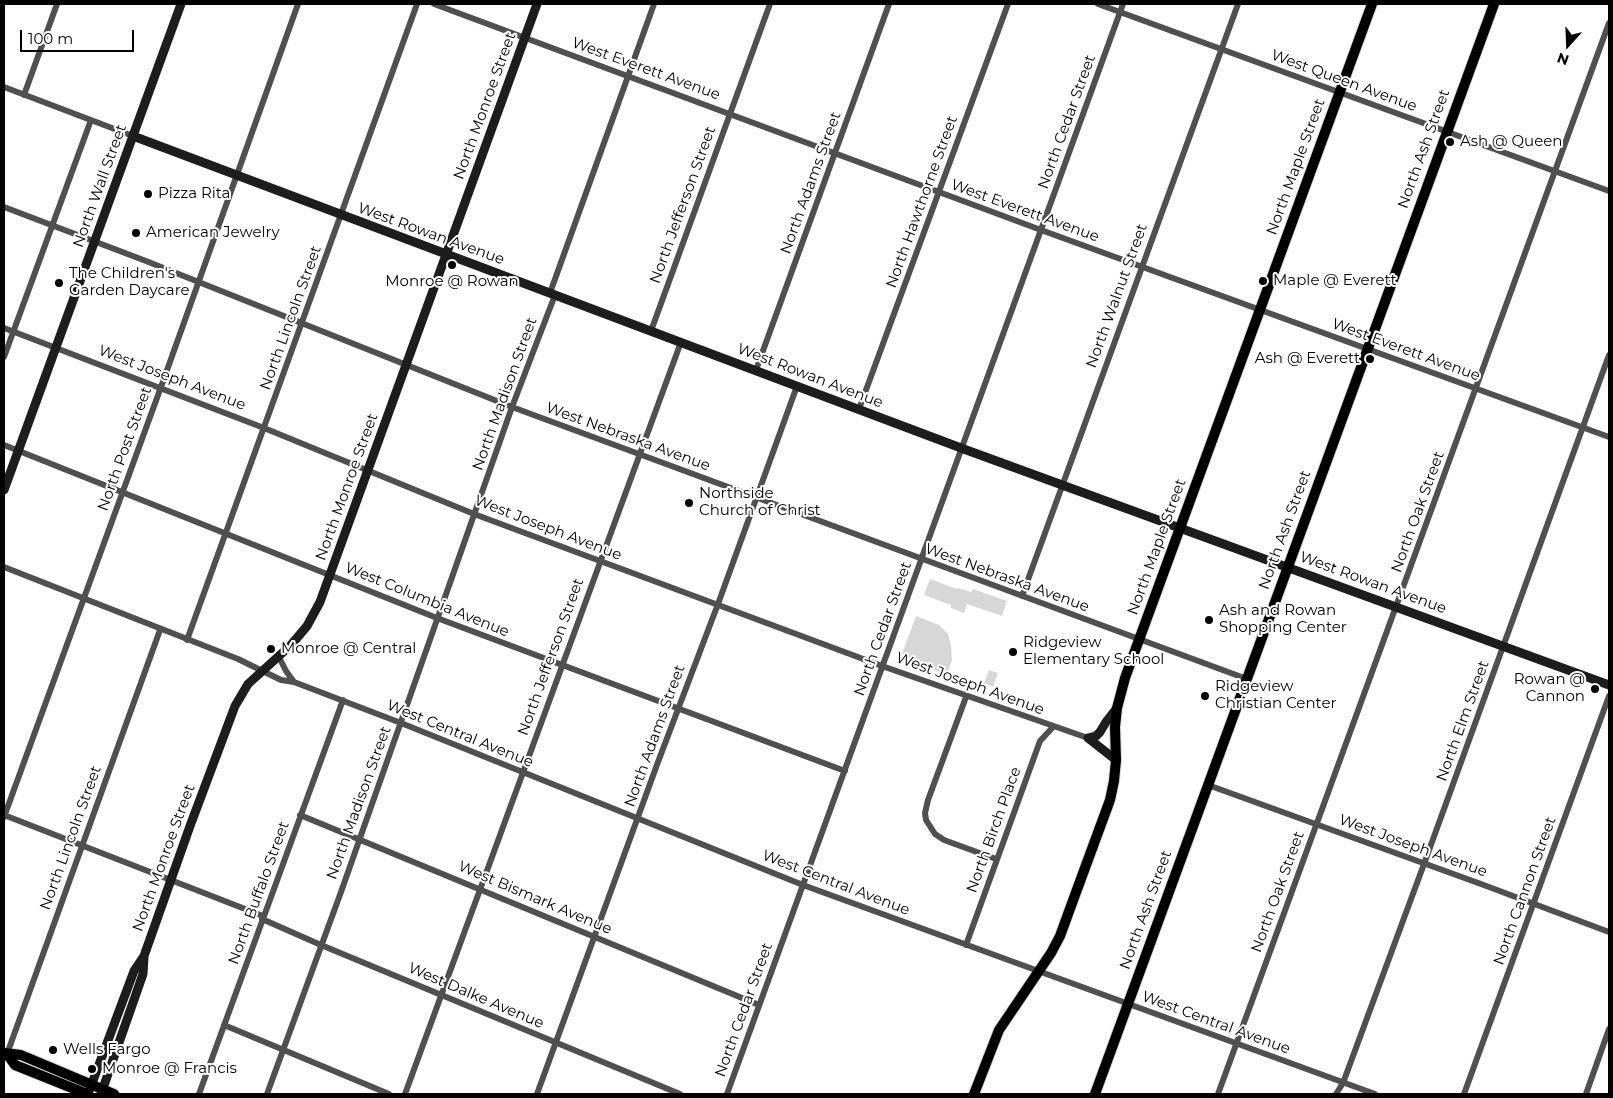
<!DOCTYPE html>
<html>
<head>
<meta charset="utf-8">
<style>
	body { margin:0 }
	#map { position:relative; width:1613px; height:1098px; overflow:hidden; background:#fff; font-family:Montserrat,sans-serif }
	canvas { display:block }
	.frame { position:absolute; inset:0; border:5px solid #000; pointer-events:none }
	.north { position:absolute; left:1543px; top:20px; width:50px; height:50px; -webkit-text-stroke:4px #fff; paint-order:stroke; rotate:200deg; font-size:14px; font-weight:700; line-height:20px; text-align:center; color:#000 }
	.north::after { content:''; display:block; margin:auto; width:18px; height:22px; background:#000; clip-path:polygon(50% 0,100% 100%,50% 72%,0 100%) }
	.scale { position:absolute; left:20px; top:30px; width:114px; height:22px; box-sizing:border-box; border:2px solid #000; border-top:0; padding-left:6px; font-size:15px; line-height:18px; white-space:nowrap; color:#000; -webkit-text-stroke:4px #fff; paint-order:stroke }
</style>
</head>
<body>
<div id="map">
<canvas width="1613" height="1098"></canvas>
<div class="frame"></div>
<div class="north">N</div>
<div class="scale">100 m</div>
</div>
<script>
const c = document.querySelector('canvas').getContext('2d');
c.lineJoin = 'round';
function fillPath(path, color) { c.fillStyle = color; c.fill(path, 'evenodd'); }
const poly = rows => new Path2D(rows.map(r => 'M' + r).join(''));
function strokePath(path, color, width, dash) { c.strokeStyle = color; c.lineWidth = width; c.lineCap = dash ? 'butt' : 'round'; c.setLineDash(dash || []); c.stroke(path); }
function write(font, color, halo, rows, align = 'center') {
  c.font = font + ' Montserrat,sans-serif'; c.lineWidth = 4; c.setLineDash([]); c.textBaseline = 'middle'; c.strokeStyle = halo; c.fillStyle = color; for (const [text, x, y, turn = 0] of rows) {
    c.save(); c.translate(x, y); c.rotate((+turn || 0) * Math.PI / 180); c.textAlign = isNaN(turn) ? turn : align; if (halo) c.strokeText(text, 0, 0); c.fillText(text, 0, 0); c.restore();
  }
}
const green = poly([
	[930,579,957,589,958,588,971,592,973,589,1007,601,1002,616,967,604,964,613,951,608,951,605,924,595],
	[916,616,939,625,948,634,951,645,952,660,947,675,905,659,902,654],
	[989,670,998,673,993,687,984,683]
]);
const street = poly([
	[434,4,1041,230,1609,437],
	[1098,4,1609,191],
	[4,87,133,136],
	[24,95,57,4],
	[4,207,146,261,512,407,1247,679],
	[550,293,654,4],
	[4,328,264,428,474,514,882,666,1088,738],
	[651,331,770,4],
	[4,357,91,120],
	[756,370,889,4],
	[859,409,1008,4],
	[4,445,437,618,845,771],
	[4,567,238,659,281,680,294,682,401,723,803,885,1375,1094],
	[1022,596,1238,4],
	[187,640,417,4],
	[278,655,286,671,294,682],
	[966,697,928,800,925,813,926,820,935,834,944,840,996,859],
	[1208,785,1481,884,1609,932],
	[4,815,263,916],
	[300,815,759,1005],
	[4,817,161,387,298,4],
	[262,919,321,945,680,1094],
	[966,945,1040,741,1053,727],
	[224,1025,389,1094],
	[7,1054,160,630],
	[199,1094,343,700],
	[267,1094,341,892,512,407,555,295],
	[405,1094,681,342],
	[537,1094,658,762,718,604,797,386],
	[727,1094,1123,4],
	[1218,1094,1609,23],
	[1336,1094,1343,1083,1424,864,1609,355],
	[1464,1094,1609,696],
	[1586,1094,1609,1029]
]);
const secondary = poly([
	[133,136,961,448,1609,685],
	[4,490,181,4],
	[1088,738,1096,736,1100,732,1106,722,1117,708],
	[1088,738,1116,760],
	[88,1094,134,971,144,956,190,826,235,706,248,684,291,645,307,626,320,602,537,4],
	[101,1094,143,974,144,957]
]);
const primary = poly([
	[4,1053,21,1055,114,1094],
	[7,1054,15,1065,87,1094],
	[974,1094,999,1030,1051,953,1060,936,1075,895,1110,800,1114,781,1116,760,1115,727,1117,708,1125,678,1372,4],
	[1095,1094,1494,4]
]);
const markers = [
	[1450,142,5,"#000"],
	[148,194,5,"#000"],
	[136,233,5,"#000"],
	[452,265,5,"#000"],
	[1263,281,5,"#000"],
	[59,283,5,"#000"],
	[1370,359,5,"#000"],
	[689,503,5,"#000"],
	[1209,620,5,"#000"],
	[271,649,5,"#000"],
	[1013,652,5,"#000"],
	[1595,689,5,"#000"],
	[1205,696,5,"#000"],
	[53,1050,5,"#000"],
	[92,1069,5,"#000"]
];
const streetNames = [
	["West Everett Avenue",646,69,20],
	["West Queen Avenue",1344,81,20],
	["North Monroe Street",485,106,-70],
	["North Cedar Street",1067,122,-70],
	["North Ash Street",1424,149,-70],
	["North Maple Street",1296,167,-70],
	["North Adams Street",811,183,-70],
	["North Wall Street",100,186,-70],
	["North Hawthorne Street",922,202,-70],
	["North Jefferson Street",683,205,-70],
	["West Everett Avenue",1025,211,20],
	["West Rowan Avenue",431,234,20],
	["North Walnut Street",1117,296,-70],
	["North Lincoln Street",291,318,-70],
	["West Everett Avenue",1406,350,20],
	["West Rowan Avenue",810,376,21],
	["West Joseph Avenue",172,378,21],
	["North Madison Street",505,394,-70],
	["West Nebraska Avenue",628,437,20],
	["North Post Street",125,449,-70],
	["North Monroe Street",347,487,-70],
	["North Oak Street",1418,512,-70],
	["West Joseph Avenue",548,528,21],
	["North Ash Street",1285,530,-70],
	["North Maple Street",1157,547,-70],
	["West Nebraska Avenue",1007,578,20],
	["West Rowan Avenue",1373,583,20],
	["West Columbia Avenue",427,600,22],
	["North Cedar Street",883,629,-70],
	["North Jefferson Street",551,657,-70],
	["West Joseph Avenue",970,684,20],
	["North Elm Street",1463,721,-70],
	["West Central Avenue",460,734,22],
	["North Adams Street",655,736,-70],
	["North Madison Street",359,803,-70],
	["North Birch Place",994,830,-70],
	["North Lincoln Street",71,838,-70],
	["West Joseph Avenue",1413,846,20],
	["North Monroe Street",164,858,-70],
	["West Central Avenue",836,883,21],
	["North Cannon Street",1525,891,-70],
	["North Oak Street",1278,892,-70],
	["North Buffalo Street",259,893,-70],
	["West Bismark Avenue",535,898,23],
	["North Ash Street",1146,910,-70],
	["West Dalke Avenue",476,996,23],
	["North Cedar Street",744,1010,-70],
	["West Central Avenue",1216,1023,20]
];
const poiNames = [
	["Ash @ Queen",1460,142],
	["Pizza Rita",158,194],
	["American Jewelry",146,233],
	["The Children's",69,274],
	["Garden Daycare",69,291],
	["Maple @ Everett",1273,281],
	["Monroe @ Rowan",452,282,"center"],
	["Ash @ Everett",1360,359,"right"],
	["Northside",699,494],
	["Church of Christ",699,511],
	["Ash and Rowan",1219,611],
	["Shopping Center",1219,628],
	["Ridgeview",1023,643],
	["Elementary School",1023,660],
	["Monroe @ Central",281,649],
	["Rowan @",1585,680,"right"],
	["Cannon",1585,697,"right"],
	["Ridgeview",1215,687],
	["Christian Center",1215,704],
	["Wells Fargo",63,1050],
	["Monroe @ Francis",102,1069]
];
fillPath(green, '#d7d7d7');
strokePath(primary, '#dbdbdb', 12);
strokePath(street, '#505050', 6);
strokePath(secondary, '#1d1d1d', 9);
strokePath(primary, '#000', 10);
for (const [x, y, r, color] of markers) { const dot = new Path2D(); dot.arc(x, y, r, 0, 2 * Math.PI); c.fillStyle = color; c.fill(dot); strokePath(dot, '#fff', 2); }
write('15px', '#000', '#fff', streetNames);
write('15px', '#000', '#fff', poiNames, 'left');
</script>
</body>
</html>
